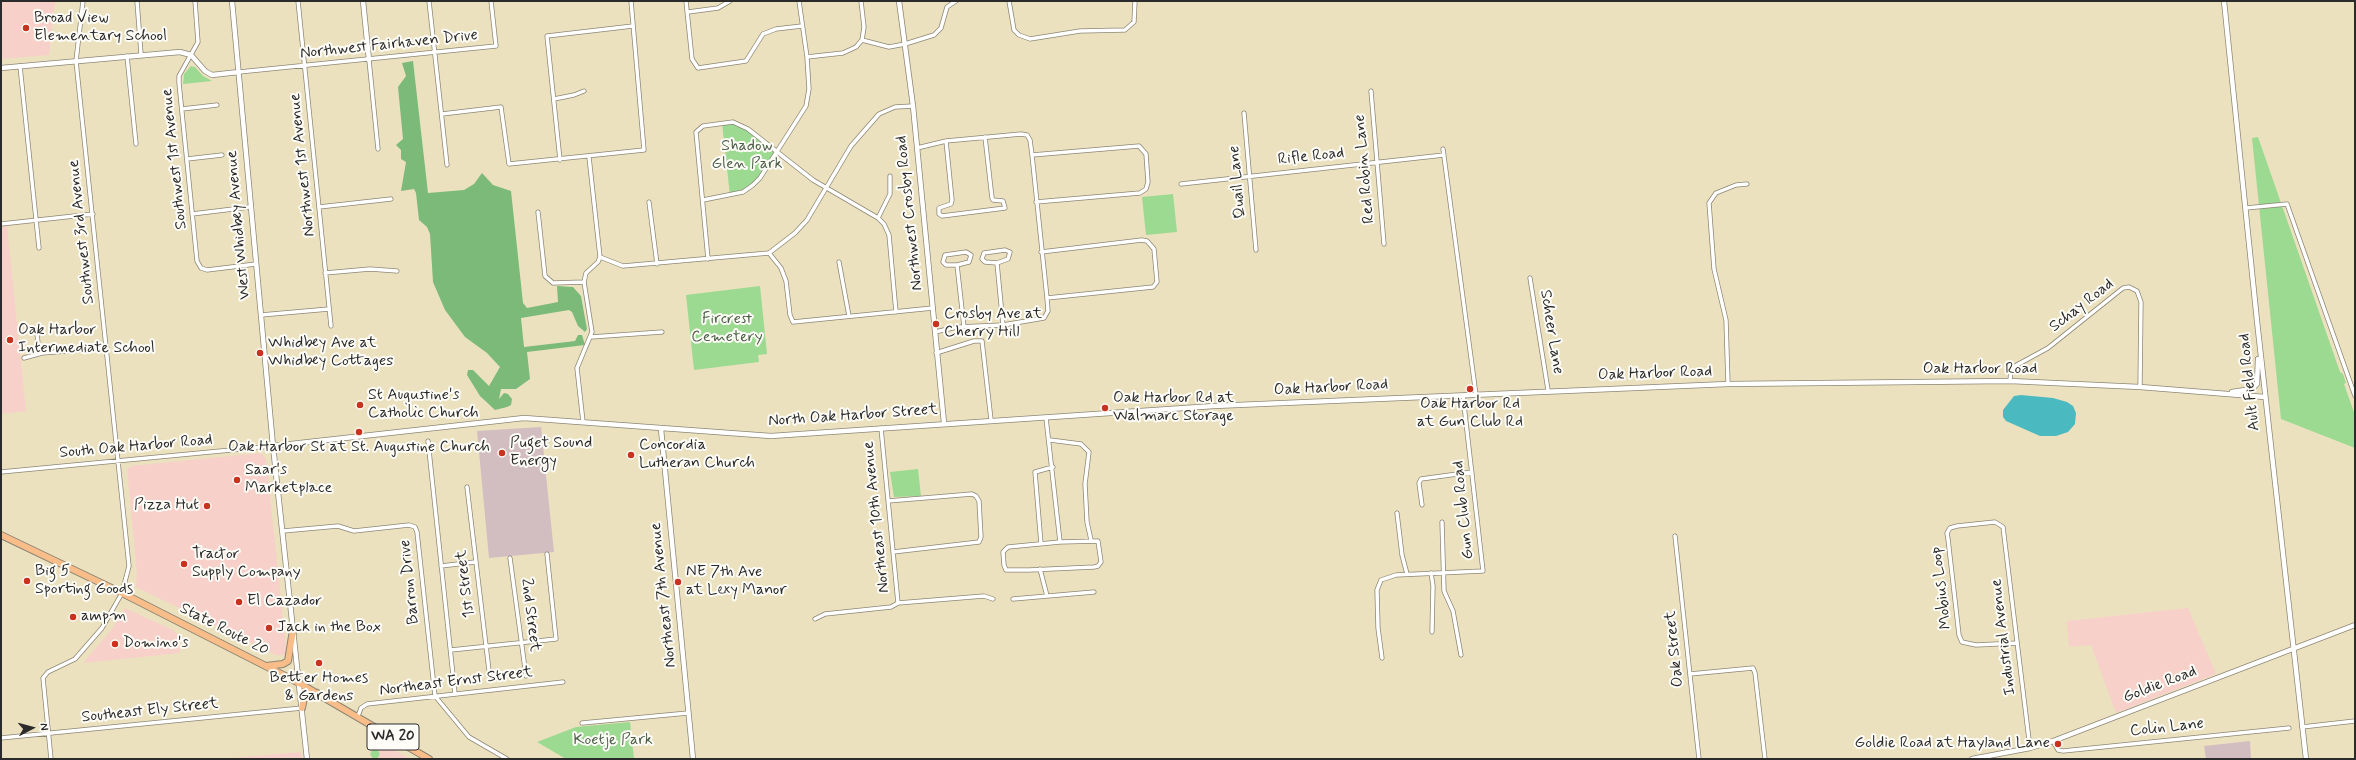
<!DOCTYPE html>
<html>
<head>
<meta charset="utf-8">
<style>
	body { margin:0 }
	#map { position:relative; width:2356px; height:760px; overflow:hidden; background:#ece1bf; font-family:Mynerve,sans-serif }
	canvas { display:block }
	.frame { position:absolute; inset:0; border:2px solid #2b2b2b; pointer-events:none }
	.north { position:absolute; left:12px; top:708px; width:40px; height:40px; -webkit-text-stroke:3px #fdfcf7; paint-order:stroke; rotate:84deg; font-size:11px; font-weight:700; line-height:16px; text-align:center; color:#2b2b2b }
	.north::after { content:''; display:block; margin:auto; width:14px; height:18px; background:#2b2b2b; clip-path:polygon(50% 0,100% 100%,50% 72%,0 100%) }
</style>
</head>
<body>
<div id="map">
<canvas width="2356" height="760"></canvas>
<div class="frame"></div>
<div class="north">N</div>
</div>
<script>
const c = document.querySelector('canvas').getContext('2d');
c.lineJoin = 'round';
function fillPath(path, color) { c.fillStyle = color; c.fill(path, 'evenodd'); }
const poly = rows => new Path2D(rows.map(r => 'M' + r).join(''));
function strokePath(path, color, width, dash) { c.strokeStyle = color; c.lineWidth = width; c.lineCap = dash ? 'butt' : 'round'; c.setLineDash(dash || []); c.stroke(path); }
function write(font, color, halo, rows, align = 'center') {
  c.font = font + ' Mynerve,sans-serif'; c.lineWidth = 4; c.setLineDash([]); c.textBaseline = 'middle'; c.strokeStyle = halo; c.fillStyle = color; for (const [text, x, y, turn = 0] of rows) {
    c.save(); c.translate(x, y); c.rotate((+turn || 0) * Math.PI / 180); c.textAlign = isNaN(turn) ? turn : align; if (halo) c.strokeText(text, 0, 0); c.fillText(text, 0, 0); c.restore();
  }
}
const built = poly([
	[1,1,55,1,49,55,1,59],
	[7,226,26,411,1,414,1,227],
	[261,453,266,459,287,655,276,655,136,587,137,572,127,470,131,466],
	[125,608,173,630,179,636,180,653,83,663,112,629],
	[2188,608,2216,674,2116,713,2091,645,2069,647,2067,621],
	[369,743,376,743,387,746,410,759,371,759],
	[301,752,302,759,221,759]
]);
const industrial = poly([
	[541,427,554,552,489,558,477,431],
	[2250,741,2251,759,2206,759,2204,746]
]);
const green = poly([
	[191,66,195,67,203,76,212,81,183,84,184,74],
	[727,122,742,125,775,152,760,178,743,192,730,196,722,123],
	[2258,137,2340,372,2343,374,2346,383,2344,384,2355,415,2355,448,2281,419,2252,138],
	[1173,194,1177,232,1146,235,1142,197],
	[760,286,767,354,758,355,759,362,694,370,686,295],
	[918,469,921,496,894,497,890,472],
	[630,722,634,759,566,759,537,742,576,727],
	'370.5 754a4.5 4.5 0 1 1 9 0a4.5 4.5 0 1 1-9 0Z'
]);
const forest = poly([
	[413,61,428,193,464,190,474,184,482,173,493,185,511,191,523,303,527,308,558,302,557,286,573,287,581,296,587,329,585,332,578,326,572,312,569,310,521,318,524,347,575,341,578,335,582,335,585,345,527,352,530,379,516,389,501,389,499,399,504,393,508,394,512,399,511,405,507,407,495,410,480,396,467,375,468,370,473,370,489,386,500,367,487,353,465,337,445,310,433,282,430,234,427,227,419,220,416,193,414,189,401,191,406,162,401,159,401,150,396,145,403,139,398,87,406,76,402,63]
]);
const water = poly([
	[2021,395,2053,398,2067,402,2073,406,2076,413,2075,424,2068,432,2056,436,2040,436,2006,421,2003,417,2003,410,2014,396]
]);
const minor = poly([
	[137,1,141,54],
	[195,1,198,42,179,76,179,83,197,261,201,268,207,270,256,264],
	[298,1,331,326],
	[429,1,447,165],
	[686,1,692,59,698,68,746,61,763,34,776,29,802,26],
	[861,1,864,27,862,40],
	[1009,1,1014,30,1019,35,1030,39,1080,31,1125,30,1134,22,1135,1],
	[688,12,718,8,730,1],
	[127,56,136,144],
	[807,57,843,53,856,47,862,40,889,47,905,44,934,35,941,28,947,7,956,1],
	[369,60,378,149],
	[20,66,39,248],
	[239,72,496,46,491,1],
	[1371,91,1384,244],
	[554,99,574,95,584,91],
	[182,109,217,105],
	[1244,113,1256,250],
	[442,114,501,107,509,164,644,150,631,1],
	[946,141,952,200,951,204,939,208,939,214,942,216,1005,208,1003,201,993,200,992,198,985,137],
	[917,148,946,141,1021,134,1027,135,1030,140,1032,155,1047,298,1048,311,1044,318,1003,325,957,327,935,332],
	[1443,149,1476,395],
	[1032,155,1139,146,1146,154,1148,182,1146,189,1140,193,1036,202],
	[187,159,222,155],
	[560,160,547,36,633,26],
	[1181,184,1444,155],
	[703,200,743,192,753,185,760,178,806,106,809,89,807,57,799,1],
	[649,202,657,264],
	[319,207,391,199],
	[2246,208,2287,204,2355,396],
	[538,212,545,276,553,283,584,282],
	[192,214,250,207],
	[878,218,890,194,890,176],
	[1,224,93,214],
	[1005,250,1010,252,1008,259,997,263,985,262,982,259,984,253,1005,250],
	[966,252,971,255,969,262,957,265,946,265,943,262,945,255,966,252],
	[1041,252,1142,240,1147,241,1154,249,1157,282,1153,287,1047,298],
	[769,253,781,268,786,281,790,315,793,322,933,308],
	[600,257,623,266,769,253,795,233,807,220,851,146,879,114,895,107,913,106],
	[708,259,696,132,703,126,733,122,748,129,813,180,878,218,884,224,889,235,896,312],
	[839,262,849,316],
	[997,263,1003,325],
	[957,265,964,327],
	[325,273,370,269,397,271],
	[1530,278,1548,390],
	[261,315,329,309],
	[37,333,39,354],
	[591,337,662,332],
	[936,353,974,341,982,341,991,420],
	[24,358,42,353,107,348],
	[2010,381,2011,370,2015,366,2048,348,2123,288,2129,287,2137,291,2141,302,2140,387],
	[1728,384,1726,320,1714,269,1709,203,1716,193,1736,185,1747,184],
	[1046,418,1060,542,1098,541,1101,562,1098,566,1094,567,1029,570,1006,570,1004,565,1003,552,1008,547,1060,542],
	[583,422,577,368,592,332,584,282,586,273,598,262,600,257,589,157],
	[881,428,898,603],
	[1050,440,1081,444,1089,452,1085,484,1087,522,1091,540],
	[428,441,455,694],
	[1,472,273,446],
	[467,487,490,679],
	[888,501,972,494,976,496,979,501,981,537,979,542,893,552],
	[1422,505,1419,483,1421,479,1472,472],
	[1397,513,1402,555,1407,574],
	[1442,522,1444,591,1453,611,1461,655],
	[283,531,338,526,354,531,409,525,415,527,417,532,435,696],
	[1675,536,1699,759],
	[1041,544,1035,472,1053,467],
	[510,558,526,676],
	[441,566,475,562],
	[1040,569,1047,596],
	[1431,573,1433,586,1432,632],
	[1013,599,1094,592],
	[815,619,825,614,891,607,898,603,984,596,993,599],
	[2017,643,1976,645,1962,642,1959,635,1948,539,1947,533,1950,528,1957,526,1995,522,2003,527,2030,748],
	[451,650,556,639,547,554],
	[1382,658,1378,628,1377,590,1381,580,1396,575,1483,571,1463,396],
	[1690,674,1753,668,1755,673,1765,759],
	[435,696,469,737,507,759],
	[358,716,361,708,367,704,563,682],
	[582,723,688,713],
	[2302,727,2355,721],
	[1,738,302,708],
	[2053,741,2058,750,2063,751,2289,728],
	[51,759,43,678,48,672,75,659,102,628,122,593,129,566,76,61,83,1]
]);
const tertiary = poly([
	[232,1,273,446,307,759],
	[363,1,369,60],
	[899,1,913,106,944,423],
	[2224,1,2257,321,2306,759],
	[1,68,180,52,191,55,205,71,212,75,239,72],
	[2232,392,2252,389,2257,384,2258,359],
	[661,429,693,759],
	[273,446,524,418,771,436,1214,406,1728,384,2010,381,2140,387,2265,397],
	[1972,759,2030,748,2053,741,2355,625]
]);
const primary = poly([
	[1,535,122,593,299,683,429,759],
	[266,666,283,664,288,661,293,630],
	[302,708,304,698,317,693]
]);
const markers = [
	[26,28,4,"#c8321e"],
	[936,324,4,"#c8321e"],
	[10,340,4,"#c8321e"],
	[260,353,4,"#c8321e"],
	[1470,389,4,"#c8321e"],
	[360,405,4,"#c8321e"],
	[1105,408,4,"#c8321e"],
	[359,432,4,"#c8321e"],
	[502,453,4,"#c8321e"],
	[631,455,4,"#c8321e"],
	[237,480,4,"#c8321e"],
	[207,506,4,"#c8321e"],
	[184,564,4,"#c8321e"],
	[27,581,4,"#c8321e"],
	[678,582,4,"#c8321e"],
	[239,602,4,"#c8321e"],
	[73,617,4,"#c8321e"],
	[269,628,4,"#c8321e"],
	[115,644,4,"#c8321e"],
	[319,663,4,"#c8321e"],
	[2058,744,4,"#c8321e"]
];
const shields = [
	[393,737,52]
];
const shieldNames = [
	["WA 20",393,737]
];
const poiNames = [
	["Broad View",34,19],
	["Elementary School",34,37],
	["Crosby Ave at",944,315],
	["Cherry Hill",944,333],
	["Oak Harbor",18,331],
	["Intermediate School",18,349],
	["Whidbey Ave at",268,344],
	["Whidbey Cottages",268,362],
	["St Augustine's",368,396],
	["Catholic Church",368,414],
	["Oak Harbor Rd at",1113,399],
	["Walmarc Storage",1113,417],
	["Oak Harbor Rd",1470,405,"center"],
	["at Gun Club Rd",1470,423,"center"],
	["Puget Sound",510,444],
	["Energy",510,462],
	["Concordia",639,446],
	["Lutheran Church",639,464],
	["Oak Harbor St at St. Augustine Church",359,448,"center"],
	["Saar's",245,471],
	["Marketplace",245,489],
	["Pizza Hut",199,506,"right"],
	["Tractor",192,555],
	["Supply Company",192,573],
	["Big 5",35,572],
	["Sporting Goods",35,590],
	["NE 7th Ave",686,573],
	["at Lexy Manor",686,591],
	["El Cazador",247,602],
	["ampm",81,617],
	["Jack in the Box",277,628],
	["Domino's",123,644],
	["Better Homes",319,679,"center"],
	["& Gardens",319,697,"center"],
	["Goldie Road at Hayland Lane",2050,744,"right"]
];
const streetNames = [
	["Northwest Fairhaven Drive",389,45,-6],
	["Rifle Road",1311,157,-6],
	["Southwest 1st Avenue",175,159,-96],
	["Northwest 1st Avenue",303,165,-96],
	["Red Robin Lane",1365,169,-95],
	["Quail Lane",1238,182,-95],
	["Northwest Crosby Road",910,213,-96],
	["West Whidbey Avenue",239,225,-95],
	["Southwest 3rd Avenue",82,232,-96],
	["Schay Road",2082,306,-38],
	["Scheer Lane",1551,332,81],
	["Oak Harbor Road",1980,370],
	["Oak Harbor Road",1655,374,-2],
	["Ault Field Road",2250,382,-96],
	["Oak Harbor Road",1331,388,-3],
	["North Oak Harbor Street",853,416,-4],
	["South Oak Harbor Road",136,447,-5],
	["Gun Club Road",1464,510,-96],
	["Northeast 10th Avenue",877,517,-96],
	["Barron Drive",410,582,-96],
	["1st Street",466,584,-97],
	["Mobius Loop",1942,588,-97],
	["Northeast 7th Avenue",664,595,-96],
	["2nd Street",530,615,83],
	["State Route 20",224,630,27],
	["Industrial Avenue",2004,637,-97],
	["Oak Street",1675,649,-96],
	["Northeast Ernst Street",456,682,-7],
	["Goldie Road",2160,685,-21],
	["Southeast Ely Street",150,711,-6],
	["Colin Lane",2167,728,-6]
];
const parkNames = [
	["Shadow",747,147],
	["Glen Park",747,165],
	["Fircrest",727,320],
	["Cemetery",727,338],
	["Koetje Park",613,741]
];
fillPath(built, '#f7d0c9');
fillPath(industrial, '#d2bec1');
fillPath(green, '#9bda90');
fillPath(forest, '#7cba7a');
fillPath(water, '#4abac0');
strokePath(minor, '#8c8675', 5);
strokePath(tertiary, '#8c8675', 6);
strokePath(primary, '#8c8675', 8);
strokePath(minor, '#fff', 3.5);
strokePath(tertiary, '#fff', 4.5);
strokePath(primary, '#f8bd89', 6);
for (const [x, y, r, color] of markers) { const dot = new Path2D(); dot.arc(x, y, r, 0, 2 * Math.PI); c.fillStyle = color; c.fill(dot); strokePath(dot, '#fdfcf7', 1.5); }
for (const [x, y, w] of shields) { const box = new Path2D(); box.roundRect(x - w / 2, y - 13, w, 26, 3); c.fillStyle = '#fdfcf7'; c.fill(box); strokePath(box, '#2b2b2b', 1); }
write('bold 15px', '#2b2b2b', null, shieldNames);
write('16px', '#2b2b2b', '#fdfcf7', poiNames, 'left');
write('16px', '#2b2b2b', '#fdfcf7', streetNames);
write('16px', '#4d6049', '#fdfcf7', parkNames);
</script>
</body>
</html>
